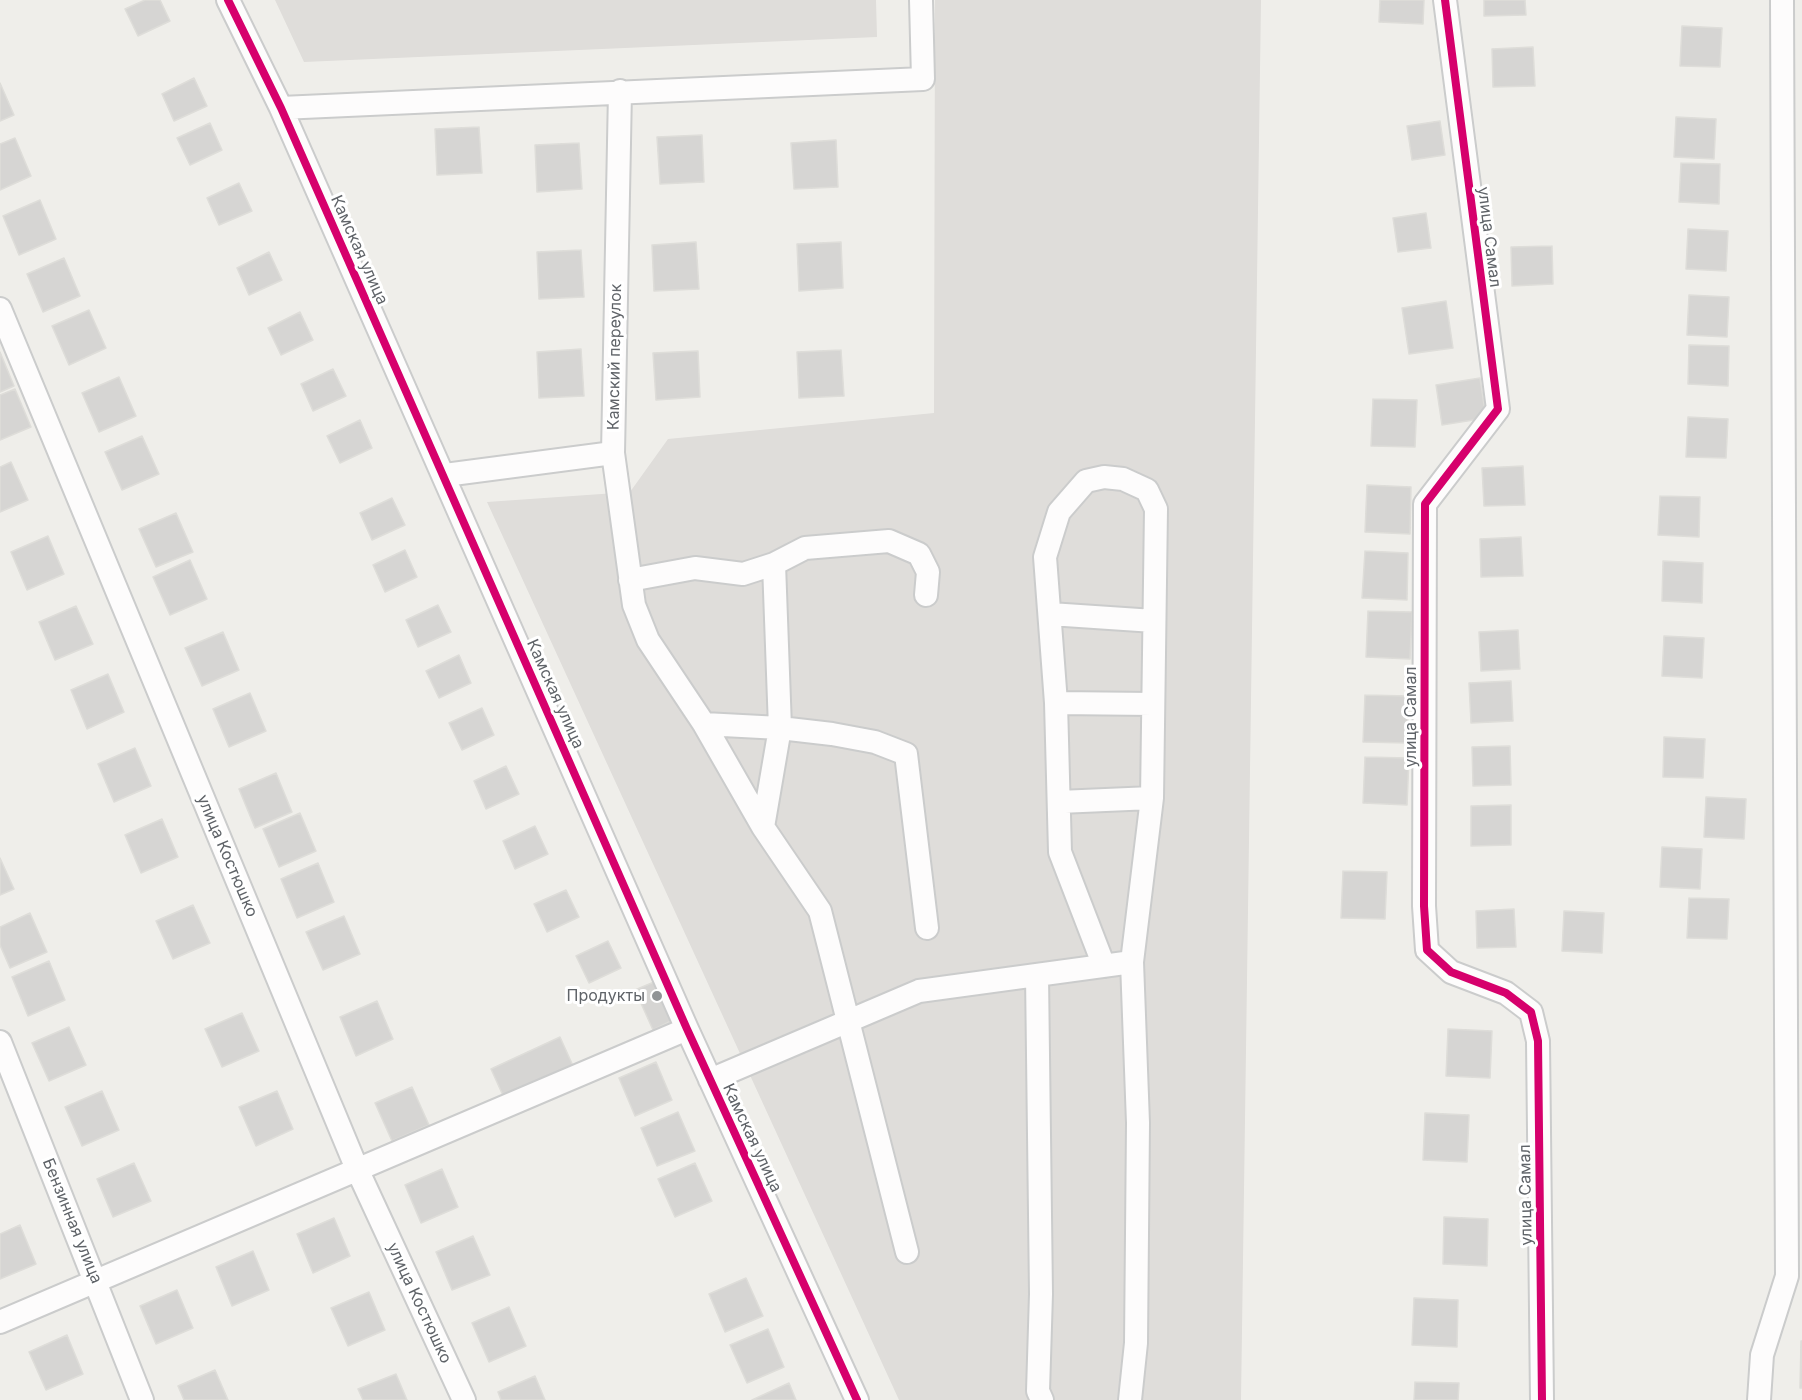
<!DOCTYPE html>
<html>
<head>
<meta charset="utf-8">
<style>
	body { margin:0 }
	canvas { display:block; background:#efeeea }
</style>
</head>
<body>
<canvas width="1802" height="1400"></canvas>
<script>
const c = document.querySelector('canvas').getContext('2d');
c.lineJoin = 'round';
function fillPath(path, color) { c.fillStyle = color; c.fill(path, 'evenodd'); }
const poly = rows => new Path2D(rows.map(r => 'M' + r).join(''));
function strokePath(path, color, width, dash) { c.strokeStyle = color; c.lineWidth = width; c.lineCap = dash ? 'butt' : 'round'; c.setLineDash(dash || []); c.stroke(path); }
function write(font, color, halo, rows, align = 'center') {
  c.font = font + ' Inter,sans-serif'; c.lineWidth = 6; c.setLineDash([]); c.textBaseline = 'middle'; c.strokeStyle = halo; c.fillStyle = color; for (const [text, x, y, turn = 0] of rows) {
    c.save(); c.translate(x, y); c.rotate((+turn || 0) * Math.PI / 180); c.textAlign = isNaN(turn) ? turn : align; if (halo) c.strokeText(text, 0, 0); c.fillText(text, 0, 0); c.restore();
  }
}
const industrial = poly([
	[275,0,876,0,877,37,304,62],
	[935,0,1261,0,1241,1400,899,1400,487,502,630,492,668,439,934,413]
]);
const building = poly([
	[145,0,160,0,170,21,138,36,125,9,145,0],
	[1380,0,1424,0,1423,24,1379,22,1380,0],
	[1484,0,1525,0,1526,15,1484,16,1484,0],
	[1682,26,1722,28,1720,67,1680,66,1682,26],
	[1533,47,1535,86,1493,87,1492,49,1533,47],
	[194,78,207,106,174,121,162,94,194,78],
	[0,83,14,115,0,121,0,83],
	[1676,117,1716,119,1714,159,1674,157,1676,117],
	[1440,121,1445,155,1412,160,1407,126,1440,121],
	[210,123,222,150,190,165,177,138,210,123],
	[479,127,482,173,437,175,435,129,479,127],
	[702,135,704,182,660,184,657,137,702,135],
	[15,138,31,176,0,190,0,144,15,138],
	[836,140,838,187,794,189,791,143,836,140],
	[579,143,582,189,537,192,535,145,579,143],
	[1681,163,1720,164,1719,204,1679,202,1681,163],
	[239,183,252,211,219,225,207,198,239,183],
	[40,200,56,239,19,255,3,216,40,200],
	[1426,213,1431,248,1398,252,1393,218,1426,213],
	[1688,229,1728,231,1726,271,1686,269,1688,229],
	[696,242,699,289,654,291,652,245,696,242],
	[841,242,843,288,799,291,797,244,841,242],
	[1552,246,1553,284,1512,286,1511,247,1552,246],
	[581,250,584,297,539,299,537,252,581,250],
	[269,252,282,280,249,295,237,268,269,252],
	[64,258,80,296,43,312,27,274,64,258],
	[1689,295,1729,297,1727,337,1687,335,1689,295],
	[1446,301,1453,348,1409,354,1402,308,1446,301],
	[89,310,106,348,69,365,52,326,89,310],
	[300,312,313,340,281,355,268,328,300,312],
	[1689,345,1729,346,1728,386,1688,384,1689,345],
	[581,349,584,396,539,398,537,352,581,349],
	[841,350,844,396,799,398,797,352,841,350],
	[698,351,700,397,656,400,653,353,698,351],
	[0,352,14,386,0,392,0,352],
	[333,369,346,396,313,411,301,384,333,369],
	[119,377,136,416,99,432,82,393,119,377],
	[1480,378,1486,418,1442,425,1436,385,1480,378],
	[15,389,31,427,0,440,0,395,15,389],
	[1373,399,1417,400,1415,447,1371,446,1373,399],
	[1688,417,1728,419,1726,458,1686,457,1688,417],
	[360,420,372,448,340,463,327,436,360,420],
	[142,436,159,474,122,490,105,452,142,436],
	[11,462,28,500,0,512,0,467,11,462],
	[1523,466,1525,505,1484,506,1482,468,1523,466],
	[1367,485,1411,487,1410,534,1365,532,1367,485],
	[1660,496,1700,497,1699,537,1658,535,1660,496],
	[392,498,405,525,372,540,360,513,392,498],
	[176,513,193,552,156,567,139,529,176,513],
	[48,536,64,574,27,590,11,552,48,536],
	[1521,537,1523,576,1481,577,1480,539,1521,537],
	[405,550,417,577,385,592,373,565,405,550],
	[1365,551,1408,553,1407,600,1362,598,1365,551],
	[190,560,207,599,170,615,153,577,190,560],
	[1663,561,1703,563,1702,603,1662,601,1663,561],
	[438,605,451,632,418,647,406,620,438,605],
	[76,606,93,644,55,660,39,622,76,606],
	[1368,611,1412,612,1410,659,1366,657,1368,611],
	[1518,630,1520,669,1481,671,1479,632,1518,630],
	[223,632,239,670,202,686,185,648,223,632],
	[1664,636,1704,638,1702,678,1662,676,1664,636],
	[459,655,471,683,439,698,426,671,459,655],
	[108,674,124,712,87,729,71,690,108,674],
	[1511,681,1513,721,1471,723,1469,683,1511,681],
	[250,693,266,731,229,747,213,709,250,693],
	[1365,695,1409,696,1407,743,1363,742,1365,695],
	[482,708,494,735,462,750,449,723,482,708],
	[1664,737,1705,739,1703,778,1663,777,1664,737],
	[1510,746,1511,785,1473,786,1472,747,1510,746],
	[135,748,151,786,114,802,98,764,135,748],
	[1365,757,1409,758,1407,805,1363,803,1365,757],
	[506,766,519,794,486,809,474,781,506,766],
	[276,773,292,812,255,828,239,789,276,773],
	[1706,797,1746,799,1744,839,1704,837,1706,797],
	[1511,805,1511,845,1471,846,1471,806,1511,805],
	[300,813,316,851,279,867,263,829,300,813],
	[162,819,178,857,141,873,125,835,162,819],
	[535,826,548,854,515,869,503,841,535,826],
	[1662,847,1702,849,1700,889,1660,887,1662,847],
	[0,858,14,889,0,895,0,858],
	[318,863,334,902,297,918,281,879,318,863],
	[1343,871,1387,872,1385,919,1341,918,1343,871],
	[566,890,579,917,547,932,534,904,566,890],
	[1689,898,1729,899,1727,939,1687,938,1689,898],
	[193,905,210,943,173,959,156,921,193,905],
	[1514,909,1516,947,1477,948,1476,911,1514,909],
	[1564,911,1604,913,1602,953,1562,951,1564,911],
	[30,913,47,952,10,968,0,945,0,927,30,913],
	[344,916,360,954,323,970,306,932,344,916],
	[608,941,621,968,589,983,576,956,608,941],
	[49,961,65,1000,28,1016,12,977,49,961],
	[654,982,671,1021,653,1030,635,990,654,982],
	[377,1001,393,1039,356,1056,340,1017,377,1001],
	[242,1013,259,1051,222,1067,205,1029,242,1013],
	[69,1027,86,1065,49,1081,32,1043,69,1027],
	[1448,1029,1492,1031,1490,1078,1446,1076,1448,1029],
	[560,1037,574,1068,505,1100,491,1069,560,1037],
	[656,1062,672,1100,635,1116,619,1078,656,1062],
	[412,1087,429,1125,392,1141,375,1103,412,1087],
	[102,1091,119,1130,82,1146,65,1107,102,1091],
	[277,1091,293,1129,256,1146,239,1107,277,1091],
	[678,1112,695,1151,657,1166,641,1128,678,1112],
	[1425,1113,1469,1115,1467,1162,1423,1160,1425,1113],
	[134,1163,151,1201,113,1217,97,1179,134,1163],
	[695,1163,712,1201,675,1217,658,1179,695,1163],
	[442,1169,458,1207,421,1223,405,1185,442,1169],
	[1444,1217,1488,1219,1487,1266,1443,1264,1444,1217],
	[334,1218,350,1256,313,1273,297,1234,334,1218],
	[20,1225,36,1264,0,1279,0,1234,20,1225],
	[473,1236,490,1275,452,1290,436,1252,473,1236],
	[253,1251,269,1290,232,1306,216,1267,253,1251],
	[746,1278,763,1316,725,1332,709,1294,746,1278],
	[177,1290,193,1328,156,1344,140,1306,177,1290],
	[369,1292,385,1330,348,1346,331,1308,369,1292],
	[1414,1298,1458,1300,1457,1347,1412,1345,1414,1298],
	[509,1307,526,1346,489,1362,472,1323,509,1307],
	[768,1329,784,1367,747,1383,730,1345,768,1329],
	[67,1335,83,1374,46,1390,29,1352,67,1335],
	[1801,1341,1802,1341,1802,1388,1800,1388,1801,1341],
	[215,1370,228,1400,184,1400,178,1386,215,1370],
	[396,1374,407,1400,363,1400,358,1389,396,1374],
	[535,1376,545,1400,501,1400,498,1392,535,1376],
	[1415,1382,1459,1383,1458,1400,1414,1400,1415,1382],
	[789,1383,796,1400,752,1400,789,1383]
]);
const minor = poly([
	[228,0,281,108,687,1029,857,1400],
	[1445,0,1498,409,1425,504,1424,906,1427,950,1451,972,1506,993,1531,1012,1538,1041,1542,1400],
	[281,108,923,79,921,0],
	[0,309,357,1169,464,1400],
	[613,453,634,605,648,640,704,724,763,827,820,911,907,1252],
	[445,475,613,453,620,91],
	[630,580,695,568,743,574,774,564,805,548,889,541,919,554,928,572,926,595],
	[1050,614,1154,621],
	[1056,703,1153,704],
	[704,724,780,728,832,734,875,742,906,754,927,928],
	[1059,802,1152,798],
	[763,827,780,728,774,564],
	[1037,975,1041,1294,1038,1391,1042,1400],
	[0,1042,142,1400],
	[710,1080,919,991,1132,962,1152,798,1156,509,1147,490,1123,479,1104,477,1086,481,1059,512,1045,557,1056,703,1060,852,1104,966],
	[0,1322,687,1029],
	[1130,1400,1136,1343,1138,1123,1132,962],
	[1759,1400,1762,1355,1787,1276,1782,0]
]);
const cycleway = poly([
	[228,0,281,108,687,1029,857,1400],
	[1445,0,1498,409,1425,504,1424,906,1427,950,1451,972,1506,993,1531,1012,1538,1041,1542,1400]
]);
const markers = [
	[657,996,6,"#919496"]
];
const streetNames = [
	["улица Самал",1489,237,83],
	["Камская улица",359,250,66],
	["Камский переулок",615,357,-89],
	["Камская улица",555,694,66],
	["улица Самал",1411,717,-90],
	["улица Костюшко",227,856,67],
	["Камская улица",752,1138,65],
	["улица Самал",1526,1195,-91],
	["Бензинная улица",72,1221,68],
	["улица Костюшко",419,1303,65]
];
const poiNames = [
	["Продукты",645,996]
];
fillPath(industrial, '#dfddda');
fillPath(building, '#d6d5d3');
strokePath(building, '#deddd9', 1.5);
strokePath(minor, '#cbcccc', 26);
strokePath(minor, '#fdfcfc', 22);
strokePath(cycleway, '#d6006c', 8);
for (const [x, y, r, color] of markers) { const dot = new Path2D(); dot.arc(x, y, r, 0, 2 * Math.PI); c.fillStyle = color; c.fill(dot); strokePath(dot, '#fff', 2); }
write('16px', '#5f6368', '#fff', streetNames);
write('16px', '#5f6368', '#fff', poiNames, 'right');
</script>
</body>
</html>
